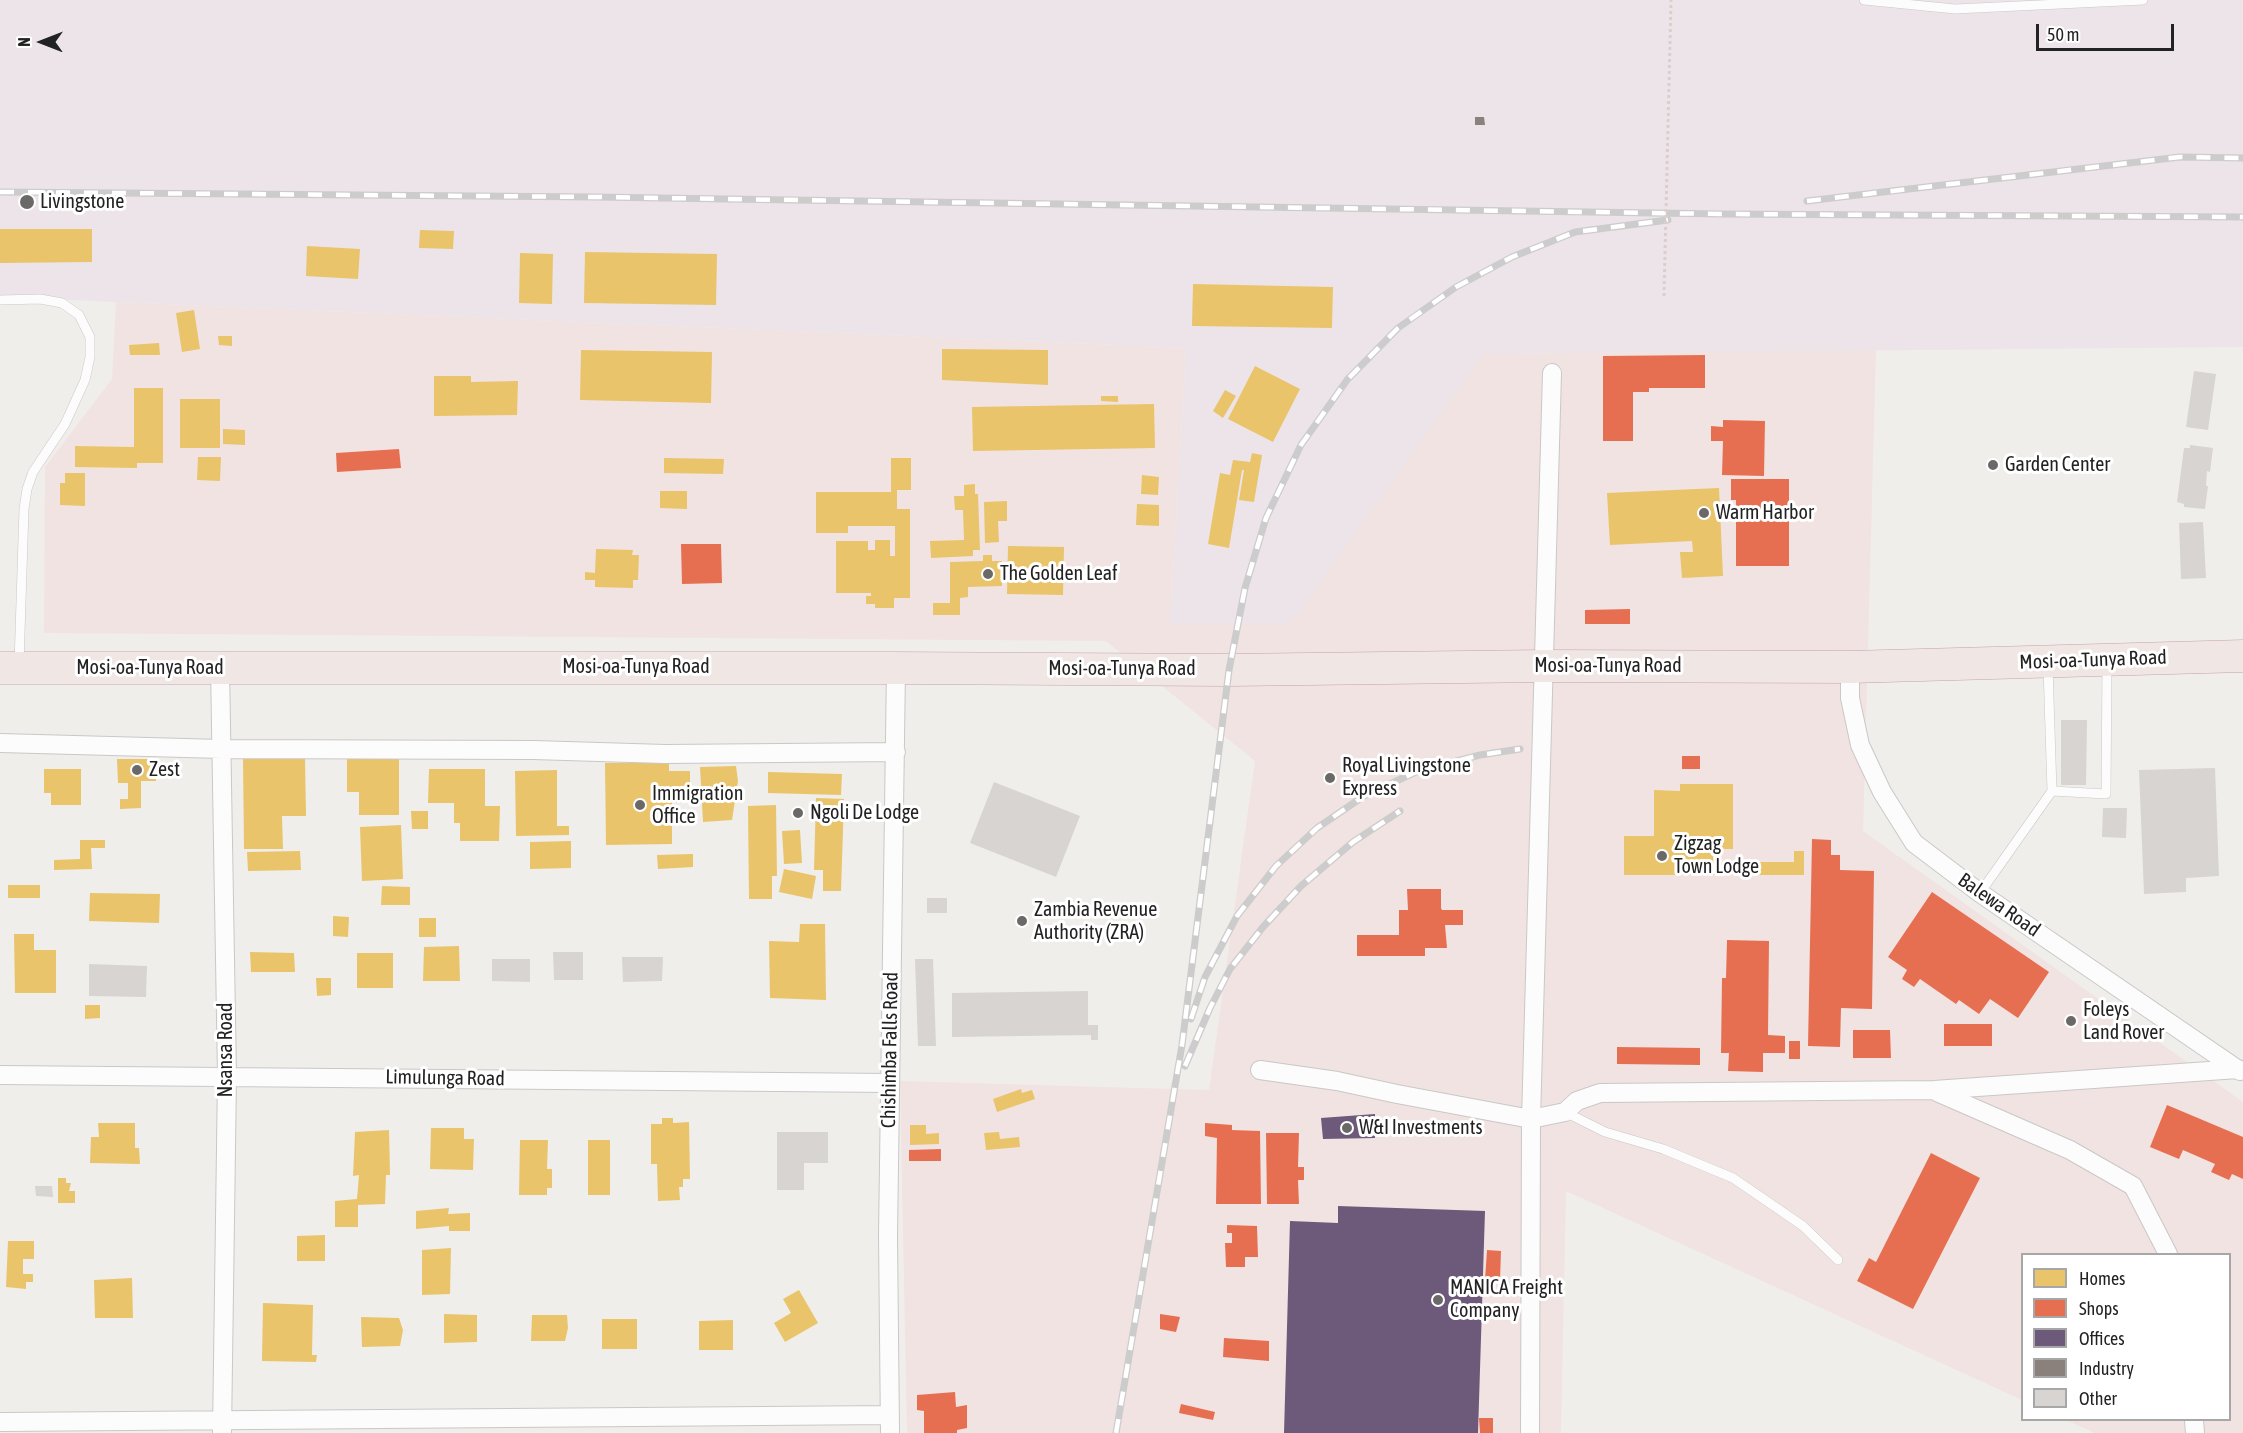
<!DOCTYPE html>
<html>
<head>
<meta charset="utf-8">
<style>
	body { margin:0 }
	#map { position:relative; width:2243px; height:1433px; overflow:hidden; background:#f0eeeb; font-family:"Asap Condensed",sans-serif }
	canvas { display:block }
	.legend { position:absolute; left:2021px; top:1253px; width:210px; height:168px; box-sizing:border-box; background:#fff; border:2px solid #a7a7a7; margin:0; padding:8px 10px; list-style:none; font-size:18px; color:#222 }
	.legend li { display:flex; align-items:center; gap:12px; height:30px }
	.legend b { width:30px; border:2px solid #a7a7a7 }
	.north { position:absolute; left:12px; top:12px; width:60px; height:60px; -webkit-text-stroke:4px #fff; paint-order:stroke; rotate:270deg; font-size:16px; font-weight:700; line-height:24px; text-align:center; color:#222 }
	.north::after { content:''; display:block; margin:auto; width:21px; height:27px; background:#222; clip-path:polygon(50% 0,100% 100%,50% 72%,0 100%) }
	.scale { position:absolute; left:2036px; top:24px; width:138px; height:27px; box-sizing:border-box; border:3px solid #222; border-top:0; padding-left:8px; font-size:18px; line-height:21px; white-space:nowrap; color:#222; -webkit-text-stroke:4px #fff; paint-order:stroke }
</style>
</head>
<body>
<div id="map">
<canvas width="2243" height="1433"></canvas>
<ul class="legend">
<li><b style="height:16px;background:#e9c46a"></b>Homes</li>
<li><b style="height:16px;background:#e76f51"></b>Shops</li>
<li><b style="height:16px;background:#6d597a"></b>Offices</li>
<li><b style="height:16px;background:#8a817c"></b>Industry</li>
<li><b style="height:16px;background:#d7d4d2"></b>Other</li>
</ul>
<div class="north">N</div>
<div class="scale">50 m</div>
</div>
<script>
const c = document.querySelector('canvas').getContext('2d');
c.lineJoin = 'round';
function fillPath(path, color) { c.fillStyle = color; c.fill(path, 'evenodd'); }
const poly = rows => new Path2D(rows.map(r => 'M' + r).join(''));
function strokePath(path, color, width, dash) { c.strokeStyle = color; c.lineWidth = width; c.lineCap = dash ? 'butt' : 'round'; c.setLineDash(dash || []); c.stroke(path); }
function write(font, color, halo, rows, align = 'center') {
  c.font = font + ' "Asap Condensed",sans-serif'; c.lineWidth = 6; c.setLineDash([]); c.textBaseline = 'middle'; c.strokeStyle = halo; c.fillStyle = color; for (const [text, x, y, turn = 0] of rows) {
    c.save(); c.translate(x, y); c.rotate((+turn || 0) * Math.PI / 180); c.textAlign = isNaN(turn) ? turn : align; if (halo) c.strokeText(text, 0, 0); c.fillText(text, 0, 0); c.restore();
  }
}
const commercial = poly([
	[116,302,1186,348,1170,624,1290,624,1484,354,1876,350,1863,831,2243,1102,2243,1433,2095,1433,2066,1420,2230,1420,2230,1254,2022,1254,2022,1400,1566,1191,1561,1433,907,1433,900,1081,1209,1090,1255,761,1106,641,44,633,45,467,112,379]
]);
const industrial = poly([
	[0,0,2243,0,2243,347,1484,354,1290,624,1170,624,1186,348,0,297]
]);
const homes = poly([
	[0,229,92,229,92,262,0,263],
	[420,230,454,231,453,249,419,248],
	[307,246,360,249,358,279,306,276],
	[585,252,717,254,716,305,584,303],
	[520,253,553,254,552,304,519,303],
	[1193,284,1333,287,1332,328,1192,326],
	[194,310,200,349,182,352,176,313],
	[218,336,232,336,232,346,219,345],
	[159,343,160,355,130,355,129,345],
	[942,349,1048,350,1048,385,942,380],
	[581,350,712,352,711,403,580,400],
	[1255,366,1300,389,1273,442,1228,419],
	[434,376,471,376,471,382,518,381,517,415,434,416],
	[134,388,163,388,163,463,137,463,137,468,75,467,75,446,134,447],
	[1225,390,1236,396,1223,418,1213,411],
	[1101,396,1118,396,1118,402,1101,401],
	[180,399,220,399,220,448,180,448],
	[1154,404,1155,448,973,451,972,407],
	[223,429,245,430,245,445,223,444],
	[1252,453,1262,455,1254,502,1239,500,1244,470,1242,470,1229,548,1208,544,1220,473,1230,475,1233,460,1250,462],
	[198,457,221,457,220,481,197,480],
	[664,458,724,459,723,474,664,473],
	[891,458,911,458,911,490,897,490,897,509,910,509,910,598,894,598,894,608,875,608,875,604,866,604,866,596,871,596,871,593,836,593,836,541,868,541,868,550,875,550,875,540,890,540,890,556,895,556,895,526,848,526,848,533,816,533,816,492,891,492],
	[65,473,85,473,85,506,60,505,60,483,65,483],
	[1142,475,1159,477,1158,495,1141,494],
	[975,484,975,494,978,494,980,550,973,550,973,556,931,558,930,541,964,540,963,510,955,510,954,496,964,496,964,485],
	[1719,488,1723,576,1682,578,1680,552,1693,552,1692,541,1610,545,1607,493],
	[660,491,687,491,687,509,660,508],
	[1007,501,1007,521,998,521,999,542,985,543,984,502],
	[1137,504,1159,505,1159,526,1136,525],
	[1008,546,1064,547,1063,595,1007,594],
	[596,549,633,550,632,555,639,555,638,580,633,580,633,588,595,587,595,580,585,580,585,572,595,573],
	[983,555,992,555,992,561,1002,561,1002,586,968,587,968,597,960,598,960,615,933,615,933,603,950,603,950,562,983,561],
	[117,759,155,759,156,781,141,781,141,808,120,809,120,799,128,799,128,783,118,783],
	[243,759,305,759,306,816,282,816,283,849,244,849],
	[347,759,399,759,399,815,359,815,359,792,347,792],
	[605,763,669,763,669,771,690,771,690,786,680,786,681,803,672,803,672,844,606,845],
	[736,766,738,781,732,820,703,822,700,767],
	[44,769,81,769,81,805,51,805,51,793,44,793],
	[429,769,485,769,485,806,500,806,499,841,460,841,460,823,454,823,454,803,428,803],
	[557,770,557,826,569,826,569,835,516,836,515,771],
	[768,772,842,774,841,795,768,793],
	[1680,784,1733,784,1733,849,1713,849,1713,862,1794,862,1794,851,1804,851,1804,875,1624,875,1624,836,1654,836,1654,790,1680,791],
	[816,798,844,799,841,891,823,891,823,870,814,870],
	[776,805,777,876,772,876,772,899,749,899,748,806],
	[411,811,428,811,428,829,412,829],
	[401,825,403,879,362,881,360,827],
	[800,830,802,863,784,864,782,831],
	[80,840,105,840,105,848,91,848,92,869,54,870,54,860,80,859],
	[571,841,571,868,530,869,530,842],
	[300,851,301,870,248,871,247,852],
	[693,854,693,867,658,869,657,855],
	[784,869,816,876,812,899,779,892],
	[8,885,40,885,40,898,8,898],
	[382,886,410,887,410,905,381,905],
	[90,893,160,894,159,923,89,921],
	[333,916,349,917,348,937,333,936],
	[419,918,436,918,436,937,419,937],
	[800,924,825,924,826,1000,770,998,769,941,799,942],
	[14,934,34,934,34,950,56,950,56,993,15,993],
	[459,946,460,981,423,981,424,947],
	[250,952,294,953,295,972,251,972],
	[357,953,393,953,393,988,357,988],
	[316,978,331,978,331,995,317,996],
	[85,1005,100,1005,100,1018,85,1019],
	[1021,1089,1022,1093,1032,1090,1035,1099,997,1112,993,1099],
	[662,1118,673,1118,673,1123,689,1122,690,1179,683,1179,683,1187,679,1187,680,1200,658,1201,657,1164,651,1164,651,1124,662,1124],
	[98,1123,135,1123,135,1148,139,1148,140,1164,90,1163,91,1137,99,1137],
	[910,1125,926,1125,926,1134,939,1133,939,1144,910,1145],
	[431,1128,464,1128,464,1139,474,1139,473,1170,430,1169],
	[389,1130,390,1175,386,1175,385,1204,358,1205,358,1227,335,1227,335,1201,357,1199,359,1175,353,1176,355,1132],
	[999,1132,1000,1139,1019,1137,1020,1147,986,1150,984,1133],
	[520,1140,548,1140,547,1169,552,1169,552,1188,547,1188,547,1195,519,1195],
	[588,1140,610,1140,610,1195,588,1195],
	[58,1178,66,1178,66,1183,71,1183,69,1191,75,1191,75,1203,58,1203],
	[449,1208,448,1214,470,1213,470,1231,449,1231,449,1226,416,1229,416,1211],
	[325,1235,325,1261,297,1261,297,1236],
	[8,1241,34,1241,34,1259,23,1259,23,1274,33,1274,33,1282,26,1282,26,1289,6,1287],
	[451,1248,450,1294,422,1295,422,1250],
	[132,1278,133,1318,95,1318,94,1280],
	[799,1290,818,1323,785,1342,774,1323,791,1313,783,1299],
	[263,1303,313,1305,312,1355,317,1355,316,1362,262,1361],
	[444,1314,477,1315,477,1342,444,1343],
	[532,1315,567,1315,568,1328,565,1341,531,1341],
	[361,1317,399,1318,403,1330,400,1346,362,1347],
	[602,1319,637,1319,637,1349,602,1349],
	[733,1320,733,1350,699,1350,699,1321]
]);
const shops = poly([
	[1705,355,1705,388,1649,388,1649,392,1633,392,1633,441,1603,441,1603,356],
	[1723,420,1765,421,1764,476,1722,475,1723,441,1711,441,1711,426,1723,427],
	[399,449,401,468,337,472,336,453],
	[1731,479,1789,479,1789,566,1736,566,1736,500,1731,500],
	[681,544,721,544,722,583,682,584],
	[1630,609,1630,624,1585,624,1585,610],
	[1682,756,1700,756,1700,769,1682,769],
	[1812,839,1831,840,1831,855,1840,855,1840,870,1874,871,1872,1009,1841,1008,1840,1047,1808,1046],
	[1407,889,1441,889,1441,908,1442,910,1463,910,1463,925,1445,925,1447,948,1425,948,1425,956,1357,956,1357,935,1399,935,1399,910,1408,910],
	[1932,892,2049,972,2018,1018,1990,999,1979,1014,1959,1000,1956,1004,1920,979,1914,987,1902,979,1907,970,1888,957],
	[1727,940,1769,941,1768,1035,1785,1036,1785,1053,1763,1053,1763,1072,1728,1071,1729,1053,1721,1053,1722,978,1726,978],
	[1944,1024,1992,1024,1992,1046,1944,1046],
	[1853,1030,1890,1030,1891,1058,1853,1058],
	[1789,1041,1800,1041,1800,1059,1789,1059],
	[1617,1047,1700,1048,1700,1065,1617,1064],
	[2167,1105,2243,1137,2243,1179,2232,1174,2229,1180,2211,1172,2215,1164,2183,1150,2179,1159,2150,1147],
	[1205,1123,1232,1125,1232,1130,1260,1131,1261,1204,1216,1204,1217,1138,1205,1136],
	[1266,1133,1299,1133,1298,1167,1304,1167,1304,1180,1298,1180,1299,1204,1267,1204],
	[941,1149,941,1161,909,1161,909,1150],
	[1931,1153,1980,1178,1913,1309,1857,1281,1869,1258,1876,1262],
	[1227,1225,1257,1226,1258,1257,1245,1257,1245,1267,1226,1267,1225,1243,1232,1243,1232,1233,1227,1233],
	[1487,1250,1501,1251,1500,1281,1485,1280],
	[1160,1314,1180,1317,1176,1332,1160,1329],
	[1224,1338,1269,1341,1269,1361,1223,1357],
	[955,1392,956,1407,967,1405,967,1428,957,1430,957,1433,924,1433,924,1411,917,1410,917,1395],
	[1181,1404,1215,1412,1213,1420,1179,1413],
	[1479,1418,1493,1418,1493,1433,1480,1433]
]);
const offices = poly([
	[1375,1114,1375,1138,1323,1139,1321,1118],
	[1338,1206,1485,1211,1478,1433,1284,1433,1290,1221,1338,1223]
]);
const industry = poly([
	[1475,117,1484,117,1485,125,1475,125]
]);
const building = poly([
	[2194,371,2216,374,2208,430,2186,427],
	[2190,445,2213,448,2210,472,2207,471,2206,486,2208,486,2205,509,2184,507,2184,504,2177,502,2184,448,2190,448],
	[2203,522,2206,578,2181,579,2179,523],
	[2061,720,2087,720,2086,785,2061,785],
	[2215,768,2219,876,2186,878,2186,892,2144,894,2139,770],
	[994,782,1080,816,1056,877,970,843],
	[2103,808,2127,808,2126,838,2102,837],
	[927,898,947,898,947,913,927,913],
	[553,952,583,952,583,980,554,980],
	[622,957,663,957,662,981,623,982],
	[492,959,530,959,530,982,492,981],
	[915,959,933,959,936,1046,918,1046],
	[89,964,147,966,146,997,89,996],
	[1088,991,1088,1025,1098,1025,1098,1040,1091,1040,1091,1035,952,1037,952,993],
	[777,1132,828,1132,828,1163,804,1163,804,1190,777,1190],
	[35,1186,52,1186,53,1197,36,1196]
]);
const service = poly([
	[1864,0,1955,9,2143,0],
	[0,300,40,299,62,303,79,315,90,337,90,357,85,380,65,424,33,472,27,489,24,509,19,664],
	[2052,791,2106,794,2107,664],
	[1980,893,2052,791,2048,667],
	[1565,1112,1605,1132,1663,1149,1733,1178,1803,1226,1838,1260]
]);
const minor = poly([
	[220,667,227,1076,222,1433],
	[1850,667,1850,698,1860,745,1882,792,1914,843,1980,893,2240,1071],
	[0,743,222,749,533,750,665,754,896,752],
	[1260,1070,1337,1081,1397,1094,1531,1119,1565,1112,1577,1101,1600,1093,1934,1090,2238,1069],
	[0,1075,890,1083],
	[1937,1092,2070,1150,2133,1186,2168,1254],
	[2194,1420,2195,1433],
	[0,1422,890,1415],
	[890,1433,888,1236,896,668],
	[1530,1433,1531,1119,1552,373]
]);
const trunk = poly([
	[0,668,896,668,1229,670,1543,666,1850,667,2243,656]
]);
const rail = poly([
	[0,192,595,197,1721,214,2243,217],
	[1807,201,2180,157,2243,158],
	[1191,1019,1205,977,1237,916,1276,866,1317,828,1364,796,1418,771,1480,755,1520,749],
	[1185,1066,1210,1008,1230,969,1263,927,1301,886,1353,842,1400,811],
	[1116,1433,1182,1045,1229,670,1245,588,1266,518,1301,445,1347,380,1398,328,1456,287,1512,257,1575,232,1668,220]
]);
const pathBridge = poly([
	[1664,296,1671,0]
]);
const markers = [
	[27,202,8,"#6a6968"],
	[1993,465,6,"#6a6968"],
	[1704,513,6,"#6a6968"],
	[988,574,6,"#6a6968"],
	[137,770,6,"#6a6968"],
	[1330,778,6,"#6a6968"],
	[640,805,6,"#6a6968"],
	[798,813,6,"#6a6968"],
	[1662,856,6,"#6a6968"],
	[1022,921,6,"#6a6968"],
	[2071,1021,6,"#6a6968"],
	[1347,1128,6,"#6a6968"],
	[1438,1300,6,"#6a6968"]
];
const poiNames = [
	["Livingstone",40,202],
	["Garden Center",2005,465],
	["Warm Harbor",1716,513],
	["The Golden Leaf",1000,574],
	["Royal Livingstone",1342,766],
	["Express",1342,789],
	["Zest",149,770],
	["Immigration",652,794],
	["Office",652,817],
	["Ngoli De Lodge",810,813],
	["Zigzag",1674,844],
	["Town Lodge",1674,867],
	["Zambia Revenue",1034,910],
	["Authority (ZRA)",1034,933],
	["Foleys",2083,1010],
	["Land Rover",2083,1033],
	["W&I Investments",1359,1128],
	["MANICA Freight",1450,1288],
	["Company",1450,1311]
];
const streetNames = [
	["Mosi-oa-Tunya Road",2093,660,-2],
	["Mosi-oa-Tunya Road",1608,666],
	["Mosi-oa-Tunya Road",636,667],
	["Mosi-oa-Tunya Road",150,668],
	["Mosi-oa-Tunya Road",1122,669],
	["Balewa Road",1999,905,35],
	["Nsansa Road",226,1050,-90],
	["Chishimba Falls Road",890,1050,-89],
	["Limulunga Road",445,1078,1]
];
fillPath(commercial, '#f1e3e1');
fillPath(industrial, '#ede4e9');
fillPath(homes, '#e9c46a');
fillPath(shops, '#e76f51');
fillPath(offices, '#6d597a');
fillPath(industry, '#8a817c');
fillPath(building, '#d7d4d2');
strokePath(service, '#c9c8c7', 10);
strokePath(minor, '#c9c8c7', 20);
strokePath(trunk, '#c5a2ac', 33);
strokePath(service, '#fdfcfc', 9);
strokePath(minor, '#fdfcfc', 18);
strokePath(trunk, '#f0e6e4', 32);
strokePath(rail, '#ccc', 7);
strokePath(rail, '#fff', 4.5, [14]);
strokePath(pathBridge, '#dccecd', 3, [3, 3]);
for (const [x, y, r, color] of markers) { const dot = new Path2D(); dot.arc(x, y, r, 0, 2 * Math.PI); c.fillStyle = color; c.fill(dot); strokePath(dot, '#fff', 2); }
write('20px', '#222', '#fff', poiNames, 'left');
write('20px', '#222', '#fff', streetNames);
</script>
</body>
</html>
